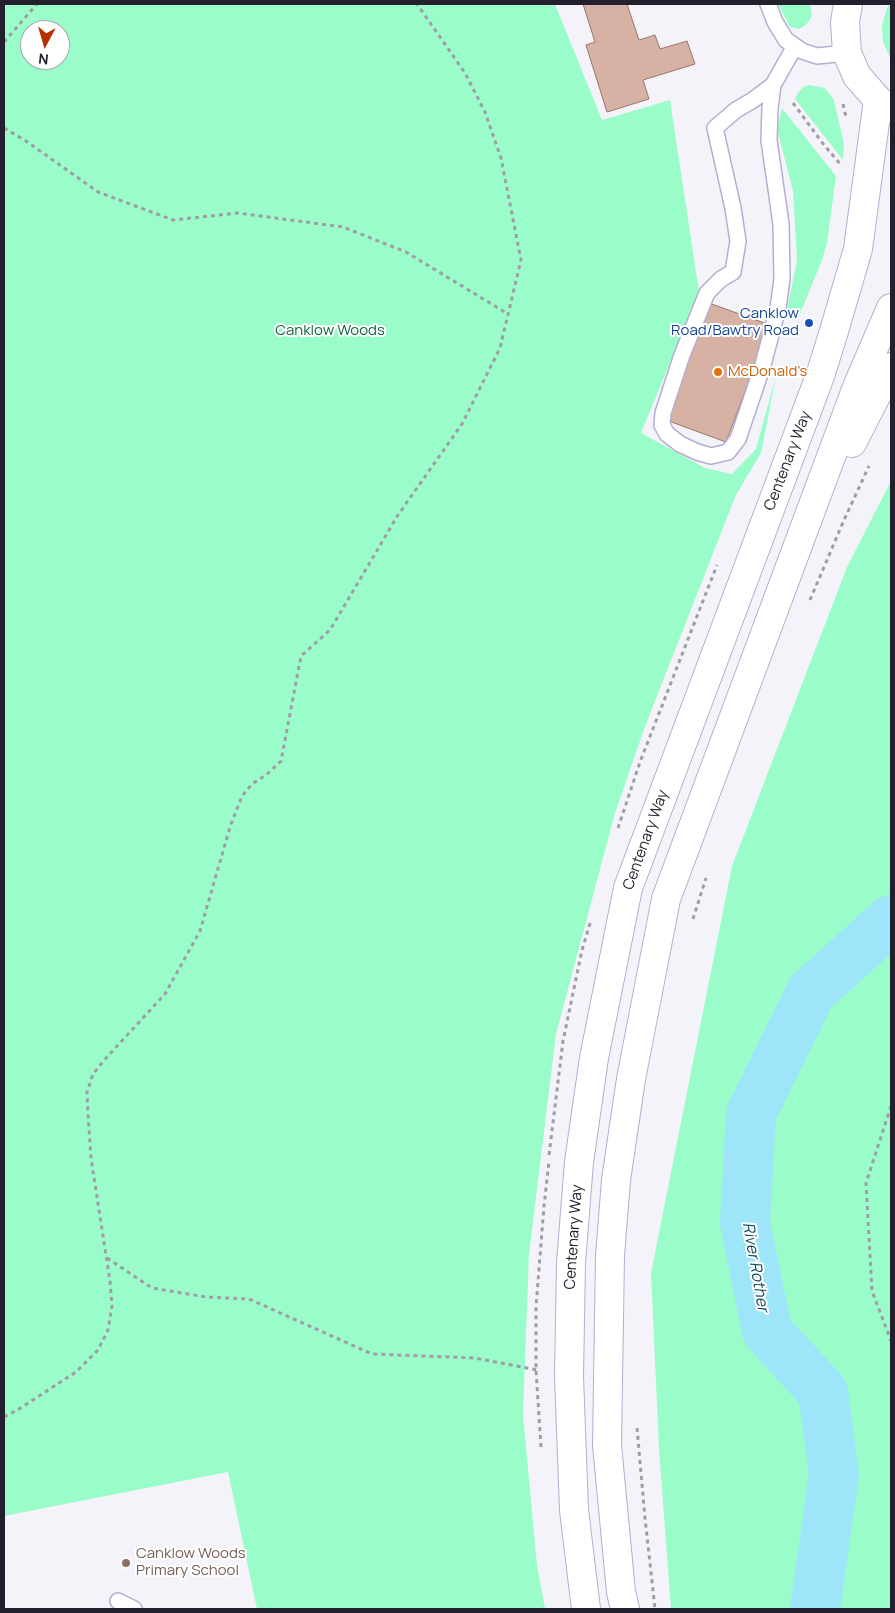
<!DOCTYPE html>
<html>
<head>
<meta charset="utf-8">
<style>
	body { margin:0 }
	#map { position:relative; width:895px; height:1613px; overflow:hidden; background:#f4f3fa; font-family:Manrope,sans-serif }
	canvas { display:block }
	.frame { position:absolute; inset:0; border:5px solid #22202c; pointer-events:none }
	.north { position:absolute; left:20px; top:20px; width:50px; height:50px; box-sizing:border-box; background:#fff; border:1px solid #a7a6ab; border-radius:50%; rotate:186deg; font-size:14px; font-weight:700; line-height:20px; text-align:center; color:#22202c }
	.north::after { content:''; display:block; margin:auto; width:18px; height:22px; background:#b93000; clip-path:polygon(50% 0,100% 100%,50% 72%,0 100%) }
</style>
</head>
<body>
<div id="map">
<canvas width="895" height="1613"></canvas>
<div class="frame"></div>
<div class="north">N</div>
</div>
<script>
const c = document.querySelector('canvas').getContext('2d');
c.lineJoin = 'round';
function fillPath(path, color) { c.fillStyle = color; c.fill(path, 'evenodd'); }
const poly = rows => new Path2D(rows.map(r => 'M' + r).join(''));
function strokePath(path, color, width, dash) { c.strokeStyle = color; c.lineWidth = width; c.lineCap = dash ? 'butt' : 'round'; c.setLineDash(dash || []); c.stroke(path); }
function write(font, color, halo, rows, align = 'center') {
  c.font = font + ' Manrope,sans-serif'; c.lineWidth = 4; c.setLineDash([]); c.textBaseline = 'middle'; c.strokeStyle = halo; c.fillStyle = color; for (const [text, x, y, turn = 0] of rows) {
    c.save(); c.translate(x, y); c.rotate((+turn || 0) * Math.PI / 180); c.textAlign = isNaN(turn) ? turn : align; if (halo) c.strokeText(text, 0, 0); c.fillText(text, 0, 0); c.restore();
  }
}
const green = poly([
	[4,4,555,4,602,120,670,100,699,292,641,433,705,468,732,474,756,449,776,376,761,453,736,495,646,724,615,813,556,1034,529,1254,523,1415,537,1565,545,1609,257,1609,228,1472,4,1516],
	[30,30,60,30,60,60,30,60],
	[778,4,810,4,812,16,806,25,799,29,790,27],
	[890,4,891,4,891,60,883,42,882,25,887,8],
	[809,85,825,88,834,100,844,144,843,160,795,99,798,93,803,87],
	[782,108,836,176,827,243,822,260,798,319,786,315,797,260,793,191,777,129],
	[891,481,891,1609,671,1609,659,1449,651,1273,732,866,847,567]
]);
const river = poly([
	[815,1609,834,1474,823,1392,767,1331,745,1223,751,1114,811,992,891,920]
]);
const building = poly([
	[583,4,627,4,639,40,655,35,660,49,687,41,695,64,643,80,649,99,607,112,586,45,595,42,583,4],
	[709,303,770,325,726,442,666,420,709,303]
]);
const path = poly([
	[4,42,37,4],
	[793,103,824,145,841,165],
	[843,104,846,117],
	[4,128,26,141,98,192,173,220,238,213,343,227,406,252,508,314],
	[810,600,844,520,869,466],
	[618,828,640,762,717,565],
	[693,919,706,878],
	[891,1106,866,1183,872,1291,891,1341],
	[549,1155,563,1041,582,950,591,920],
	[107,1258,152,1288,206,1297,249,1299,372,1354,475,1358,538,1370],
	[4,1417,19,1409,76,1372,98,1350,108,1330,112,1306,110,1281,91,1158,88,1114,87,1092,93,1074,107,1057,165,994,200,931,230,827,242,796,252,784,266,775,281,761,301,656,330,630,398,515,462,424,500,348,521,260,501,158,485,112,465,73,417,4],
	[637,1428,645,1518,655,1609],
	[541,1447,536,1370,536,1307,544,1206,549,1161]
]);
const service = poly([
	[768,4,775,22,786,40,802,51,817,56,847,53],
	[773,85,770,108,769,140,781,224,782,279,778,308,763,365,738,439,728,452,711,456,697,452,680,444,667,434,662,425,663,413,682,355,707,293,721,279,733,272,738,241,733,208,715,128,736,110,753,100,773,85],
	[773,85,795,46],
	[118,1601,134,1609]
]);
const primary = poly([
	[848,4,845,22,847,53,857,76,878,100,891,109],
	[852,443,891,367],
	[586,1609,574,1510,569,1376,571,1263,579,1162,594,1058,628,888,820,376,834,331,858,249,878,100],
	[625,1609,621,1592,607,1445,610,1256,616,1180,631,1079,666,899,857,387,891,308]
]);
const markers = [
	[809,323,5,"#1a4fb4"],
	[718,372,5,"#e8710a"],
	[126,1563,5,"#8d6e63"]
];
const transitNames = [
	["Canklow",799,314],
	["Road/Bawtry Road",799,331]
];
const parkNames = [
	["Canklow Woods",330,331]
];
const foodNames = [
	["McDonald's",728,372]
];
const streetNames = [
	["Centenary Way",788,461,-69],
	["Centenary Way",646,840,-70],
	["Centenary Way",574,1237,-86]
];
const educationNames = [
	["Canklow Woods",136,1554],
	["Primary School",136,1571]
];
const waterNames = [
	["River Rother",755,1267,80]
];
fillPath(green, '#9afdc9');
strokePath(river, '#9ee5f9', 50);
fillPath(building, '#d7b1a3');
strokePath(building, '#987568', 1);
strokePath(service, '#b5aed0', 18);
strokePath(primary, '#b5aed0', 30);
strokePath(path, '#9e9da6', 3, [4, 4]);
strokePath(service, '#fff', 15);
strokePath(primary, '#fff', 28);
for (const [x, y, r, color] of markers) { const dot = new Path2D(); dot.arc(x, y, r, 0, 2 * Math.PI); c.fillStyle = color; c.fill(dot); strokePath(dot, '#fff', 2); }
write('15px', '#164399', '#fff', transitNames, 'right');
write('15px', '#136442', '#fff', parkNames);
write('15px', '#c56008', '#fff', foodNames, 'left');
write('15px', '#22202c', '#fff', streetNames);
write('15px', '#785e54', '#fff', educationNames, 'left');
write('italic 16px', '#134e5c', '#fff', waterNames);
</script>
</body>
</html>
